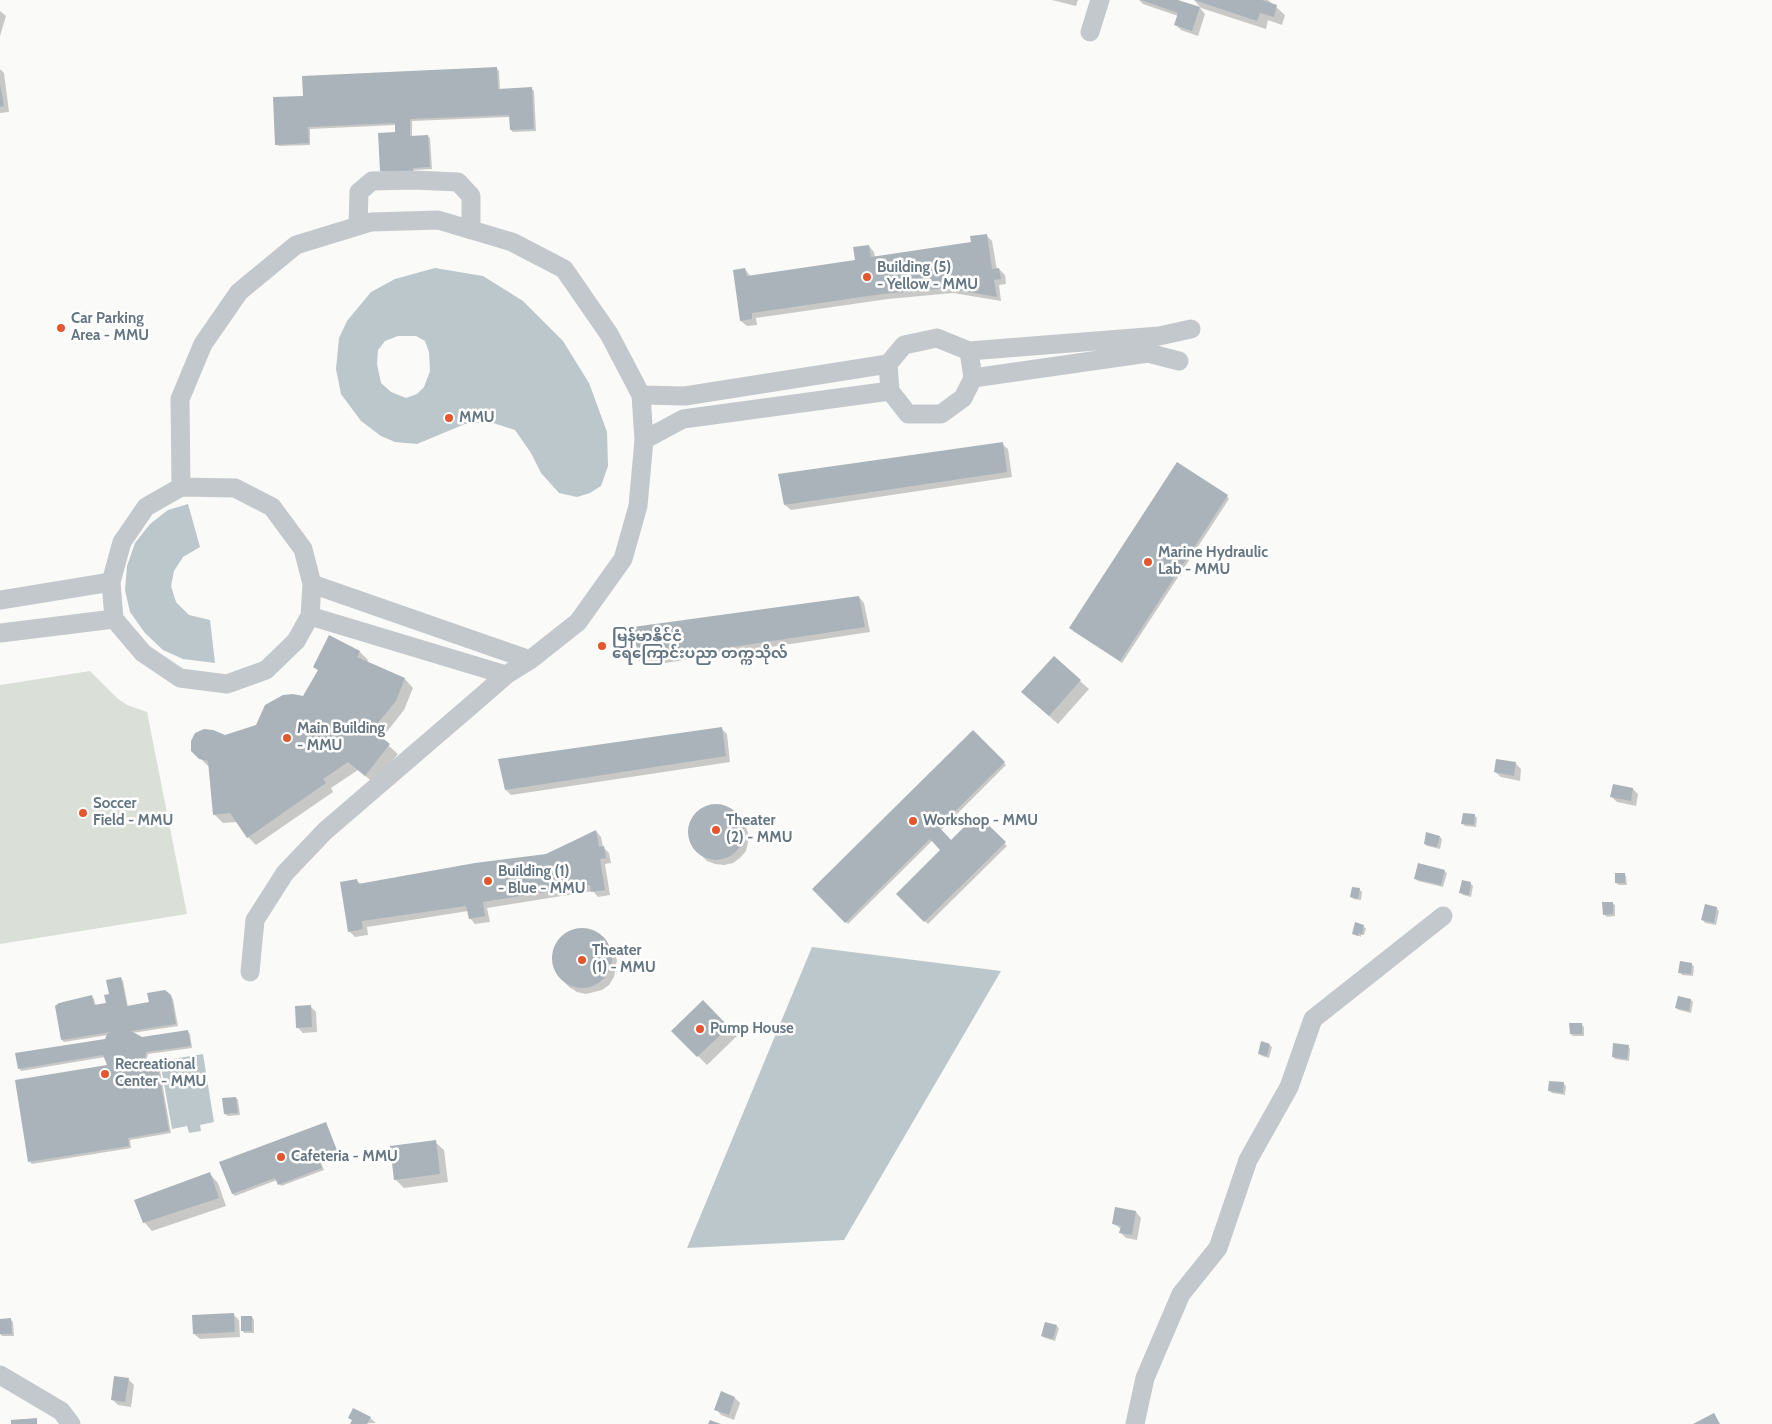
<!DOCTYPE html>
<html>
<head>
<meta charset="utf-8">
<style>
	body { margin:0 }
	canvas { display:block; background:#fafaf8 }
</style>
</head>
<body>
<canvas width="1772" height="1424"></canvas>
<script>
const c = document.querySelector('canvas').getContext('2d');
c.lineJoin = 'round';
function fillPath(path, color) { c.fillStyle = color; c.fill(path, 'evenodd'); }
const poly = rows => new Path2D(rows.map(r => 'M' + r).join(''));
function strokePath(path, color, width, dash) { c.strokeStyle = color; c.lineWidth = width; c.lineCap = dash ? 'butt' : 'round'; c.setLineDash(dash || []); c.stroke(path); }
function write(font, color, halo, rows, align = 'center') {
  c.font = font + ' Cabin,"Noto Sans Myanmar",sans-serif'; c.lineWidth = 5; c.setLineDash([]); c.textBaseline = 'middle'; c.strokeStyle = halo; c.fillStyle = color; for (const [text, x, y, turn = 0] of rows) {
    c.save(); c.translate(x, y); c.rotate((+turn || 0) * Math.PI / 180); c.textAlign = isNaN(turn) ? turn : align; if (halo) c.strokeText(text, 0, 0); c.fillText(text, 0, 0); c.restore();
  }
}
const green = poly([
	[90,671,117,698,127,705,147,712,187,914,0,944,0,685]
]);
const water = poly([
	[435,268,483,276,523,301,563,341,589,383,607,432,608,466,601,486,590,493,577,497,559,493,541,473,531,453,515,430,490,422,465,424,417,444,395,442,381,436,361,421,341,394,336,369,339,338,347,321,371,292,395,279],
	[398,336,416,336,425,341,429,352,430,371,424,387,417,394,406,398,391,392,381,383,377,364,378,350,385,341],
	[188,504,200,547,183,557,174,571,171,586,176,602,189,615,210,620,215,663,183,659,163,650,145,633,130,612,125,590,127,566,135,543,150,524,168,510],
	[812,947,1001,971,844,1240,687,1248],
	[203,1054,214,1122,200,1125,201,1131,189,1133,187,1126,172,1129,160,1061]
]);
const shadow = poly([
	[1052,0,1078,0,1076,6],
	[1139,0,1174,0,1200,8,1205,14,1198,36,1181,30,1175,24,1178,16,1143,4],
	[1194,0,1268,0,1285,15,1282,25,1268,20,1266,29,1201,8],
	[0,11,6,16,0,36],
	[0,69,4,73,9,112,0,113],
	[497,69,499,71,500,90,531,88,534,91,536,131,513,132,511,130,510,117,412,121,412,137,428,136,430,138,432,169,414,170,415,188,381,171,397,133,396,125,310,129,310,145,279,146,276,144,305,97],
	[986,235,992,241,997,270,999,269,1005,275,1006,284,999,285,1001,301,953,293,888,299,756,318,757,325,747,326,741,321,745,269,751,277,857,261,869,246,874,252,875,257,972,243],
	[1002,444,1008,449,1012,477,791,510,785,505],
	[1227,496,1229,499,1122,663,1073,631],
	[859,597,864,603,870,632,645,666,640,661],
	[360,652,368,660,367,663,405,679,413,688,404,710,381,739,398,754,374,783,358,770,331,788,333,792,256,845,248,837,237,822,223,823,214,814,209,767,193,751,225,736,257,726,303,698,319,671,314,667],
	[1080,681,1089,689,1058,724,1031,700],
	[721,728,727,734,730,762,511,795,506,790],
	[973,732,1006,765,940,831,951,842,977,816,1007,846,928,924,897,894,942,850,933,840,848,924,814,889],
	[1497,760,1516,764,1521,769,1520,781,1501,777,1495,772],
	[1633,789,1638,794,1636,806,1617,802,1611,796],
	[715,806,724,807,732,812,745,824,748,833,748,842,746,851,740,858,733,863,724,865,715,864,707,861,695,849,689,834,690,826,693,818,699,811,707,807],
	[1475,816,1477,818,1476,827,1465,826,1462,823],
	[596,831,601,837,603,847,609,853,611,863,605,864,610,895,598,897,593,891,487,908,490,922,475,924,470,918,468,911,367,927,368,935,355,937,349,931,356,880,361,884,547,855],
	[1440,837,1442,839,1440,849,1427,846,1425,844],
	[1444,871,1447,873,1443,887,1418,881,1415,878],
	[1624,874,1626,876,1627,885,1619,885,1616,883],
	[1463,882,1471,884,1473,886,1471,897,1463,895,1461,893],
	[1353,888,1360,890,1362,892,1361,900,1354,899,1351,897],
	[1612,903,1615,905,1615,916,1607,917,1604,914],
	[1716,908,1719,911,1716,925,1705,923,1703,920],
	[1356,924,1366,928,1364,935,1361,935,1361,937,1353,933],
	[575,930,585,930,594,932,602,938,614,951,617,960,614,977,609,985,602,990,586,994,577,992,569,987,557,974,553,966,552,957,554,948,559,940,566,934],
	[1691,964,1694,966,1693,976,1682,975,1680,972],
	[121,978,123,981,128,1007,150,1003,171,996,173,999,178,1026,132,1033,142,1038,188,1032,190,1034,192,1048,148,1054,145,1064,157,1062,159,1065,171,1133,130,1140,131,1148,32,1164,30,1162,109,1066,105,1057,21,1071,19,1068,105,1040,108,1035,64,1042,62,1040,92,997,94,999,96,1006,107,1004,110,995],
	[1691,1000,1693,1002,1691,1013,1679,1010,1676,1008],
	[703,1002,737,1036,707,1065,673,1031],
	[310,1006,316,1012,317,1032,303,1033,297,1027],
	[1582,1025,1584,1027,1584,1036,1573,1036,1571,1034],
	[1269,1045,1272,1047,1269,1058,1262,1056,1259,1053],
	[1628,1046,1630,1049,1629,1061,1615,1059,1613,1056],
	[1563,1083,1566,1086,1565,1095,1552,1093,1550,1091],
	[236,1098,238,1100,240,1115,228,1116,225,1114],
	[325,1123,339,1155,321,1163,324,1170,281,1186,277,1180,235,1196,233,1194,221,1163],
	[435,1142,444,1150,448,1182,404,1188,395,1179],
	[210,1174,218,1183,226,1206,152,1231,144,1222],
	[1136,1212,1141,1218,1137,1240,1126,1238,1121,1233,1121,1229,1113,1223],
	[233,1314,239,1320,240,1337,200,1339,194,1334],
	[252,1317,254,1320,254,1333,244,1333,242,1330],
	[0,1320,11,1320,13,1322,14,1336,2,1336,0,1334],
	[1056,1326,1059,1328,1055,1341,1045,1338,1042,1336],
	[128,1379,134,1385,131,1407,118,1405,112,1399],
	[735,1398,740,1403,734,1420,721,1415,716,1409],
	[350,1418,370,1418,376,1423,351,1424,353,1421]
]);
const building = poly([
	[1141,0,1178,0,1200,7,1192,31,1174,25,1178,13],
	[1194,0,1262,0,1277,5,1274,17,1260,13,1257,21],
	[497,67,498,89,532,87,534,129,510,130,509,115,410,119,410,136,428,135,430,167,413,168,413,186,400,186,399,171,380,171,378,133,395,132,395,123,308,127,309,143,275,145,273,97,303,96,302,76],
	[0,84,4,106,0,107],
	[987,234,992,269,999,268,1001,279,994,280,997,297,947,288,882,294,752,313,752,319,740,321,733,270,745,268,747,276,855,260,853,247,869,245,871,257,971,242,970,236],
	[1003,442,1007,472,784,505,778,474],
	[1177,462,1228,495,1120,661,1069,628],
	[859,596,865,627,639,661,633,627],
	[329,635,360,651,357,657,405,678,396,701,372,730,390,744,365,776,348,762,323,779,326,783,247,838,230,813,213,815,208,761,199,759,191,751,191,741,195,733,204,729,213,730,225,735,256,725,265,705,283,695,293,694,303,696,318,670,313,667],
	[1054,656,1081,680,1049,716,1021,692],
	[722,727,726,756,505,790,498,759],
	[973,730,1005,762,939,827,951,840,977,814,1006,842,924,922,896,894,940,850,930,839,845,923,812,889],
	[1496,759,1516,762,1514,776,1494,772],
	[1613,784,1633,788,1631,801,1610,797],
	'688 832a28 28 0 1 1 56 0a28 28 0 1 1-56 0Z',
	[1463,813,1475,814,1474,825,1461,824],
	[596,830,599,847,604,846,606,858,600,859,605,890,591,892,590,885,483,902,485,916,469,919,466,906,362,921,363,929,348,932,340,882,357,879,358,884,475,863,546,854],
	[1426,832,1440,836,1437,847,1424,844],
	[1418,863,1445,870,1441,885,1414,879],
	[1615,873,1625,873,1625,883,1615,883],
	[1462,880,1471,882,1469,895,1459,893],
	[1352,887,1360,888,1358,899,1350,897],
	[1602,902,1613,902,1613,914,1603,915],
	[1705,904,1717,907,1714,923,1701,920],
	[1355,922,1364,925,1362,934,1359,933,1358,936,1352,934],
	'552 958a30 30 0 1 1 60 0a30 30 0 1 1-60 0Z',
	[1680,961,1692,963,1691,974,1678,973],
	[121,977,127,1006,149,1002,147,993,165,990,171,995,176,1024,131,1031,142,1037,188,1030,191,1046,146,1052,145,1059,142,1063,157,1061,169,1131,128,1138,129,1146,28,1162,15,1080,107,1065,103,1055,18,1069,15,1053,105,1039,107,1034,111,1032,61,1040,55,1006,59,1003,92,995,94,1005,106,1003,104,995,109,994,106,980],
	[1678,996,1691,999,1689,1011,1675,1008],
	[703,1000,729,1027,697,1057,671,1031],
	[311,1005,312,1027,296,1028,295,1006],
	[1569,1023,1582,1023,1582,1034,1570,1034],
	[1261,1041,1270,1044,1267,1056,1258,1054],
	[1613,1043,1629,1045,1627,1059,1612,1057],
	[1549,1081,1564,1082,1563,1093,1548,1091],
	[236,1097,238,1113,224,1114,222,1098],
	[326,1122,338,1153,319,1160,322,1168,278,1185,275,1178,232,1194,219,1162],
	[436,1140,440,1174,394,1180,390,1146],
	[210,1172,219,1198,143,1223,134,1200],
	[1115,1207,1136,1211,1132,1235,1119,1233,1121,1226,1112,1224],
	[234,1313,235,1332,193,1334,192,1315],
	[241,1316,252,1316,252,1331,241,1331],
	[11,1318,12,1334,0,1334,0,1319],
	[1045,1322,1057,1325,1053,1339,1041,1336],
	[114,1376,129,1378,125,1402,111,1400],
	[721,1391,735,1397,729,1415,714,1410],
	[353,1408,371,1417,367,1424,350,1424,352,1420,348,1418],
	[1714,1413,1720,1424,1693,1424],
	[37,1418,37,1424,11,1424,11,1420],
	[710,1420,721,1424,708,1424]
]);
const street = poly([
	[1090,32,1100,0],
	[358,226,359,192,372,181,413,180,458,182,471,196,471,230],
	[937,338,969,351,973,378,963,398,941,414,908,414,890,391,888,364,904,345,937,338],
	[969,351,1159,336,1191,329],
	[973,378,1148,353,1179,361],
	[641,395,685,396,888,364],
	[644,440,683,419,890,391],
	[181,487,180,399,203,344,239,292,296,245,371,222,438,220,512,242,564,269,609,334,641,395,644,440,638,506,623,559,578,622,530,660,506,675,475,702,325,831,285,873,255,920,250,972],
	[181,487,235,488,272,507,303,549,312,584,310,616,296,641,266,670,227,684,180,678,143,653,114,619,111,582,122,542,146,507,181,487],
	[312,584,530,660],
	[0,600,111,582],
	[310,616,506,675],
	[0,633,114,619],
	[0,1375,61,1411,71,1424],
	[1135,1424,1145,1378,1181,1294,1218,1248,1248,1160,1289,1087,1313,1019,1443,916]
]);
const markers = [
	[867,277,5,"#e4572e"],
	[61,328,5,"#e4572e"],
	[449,418,5,"#e4572e"],
	[1148,562,5,"#e4572e"],
	[602,646,5,"#e4572e"],
	[287,738,5,"#e4572e"],
	[83,813,5,"#e4572e"],
	[913,821,5,"#e4572e"],
	[716,830,5,"#e4572e"],
	[488,881,5,"#e4572e"],
	[582,960,5,"#e4572e"],
	[700,1029,5,"#e4572e"],
	[105,1074,5,"#e4572e"],
	[281,1157,5,"#e4572e"]
];
const poiNames = [
	["Building (5)",877,268],
	["- Yellow - MMU",877,285],
	["Car Parking",71,319],
	["Area - MMU",71,336],
	["MMU",459,418],
	["Marine Hydraulic",1158,553],
	["Lab - MMU",1158,570],
	["မြန်မာနိုင်ငံ",612,637],
	["ရေကြောင်းပညာ တက္ကသိုလ်",612,654],
	["Main Building",297,729],
	["- MMU",297,746],
	["Soccer",93,804],
	["Field - MMU",93,821],
	["Theater",726,821],
	["(2) - MMU",726,838],
	["Workshop - MMU",923,821],
	["Building (1)",498,872],
	["- Blue - MMU",498,889],
	["Theater",592,951],
	["(1) - MMU",592,968],
	["Pump House",710,1029],
	["Recreational",115,1065],
	["Center - MMU",115,1082],
	["Cafeteria - MMU",291,1157]
];
fillPath(green, '#dadfd7');
fillPath(water, '#bbc7cb');
fillPath(shadow, '#0003');
fillPath(building, '#aab3b9');
strokePath(street, '#c3c8cc', 19);
for (const [x, y, r, color] of markers) { const dot = new Path2D(); dot.arc(x, y, r, 0, 2 * Math.PI); c.fillStyle = color; c.fill(dot); strokePath(dot, '#fff', 2); }
write('bold 15px', '#657683', '#fff', poiNames, 'left');
</script>
</body>
</html>
